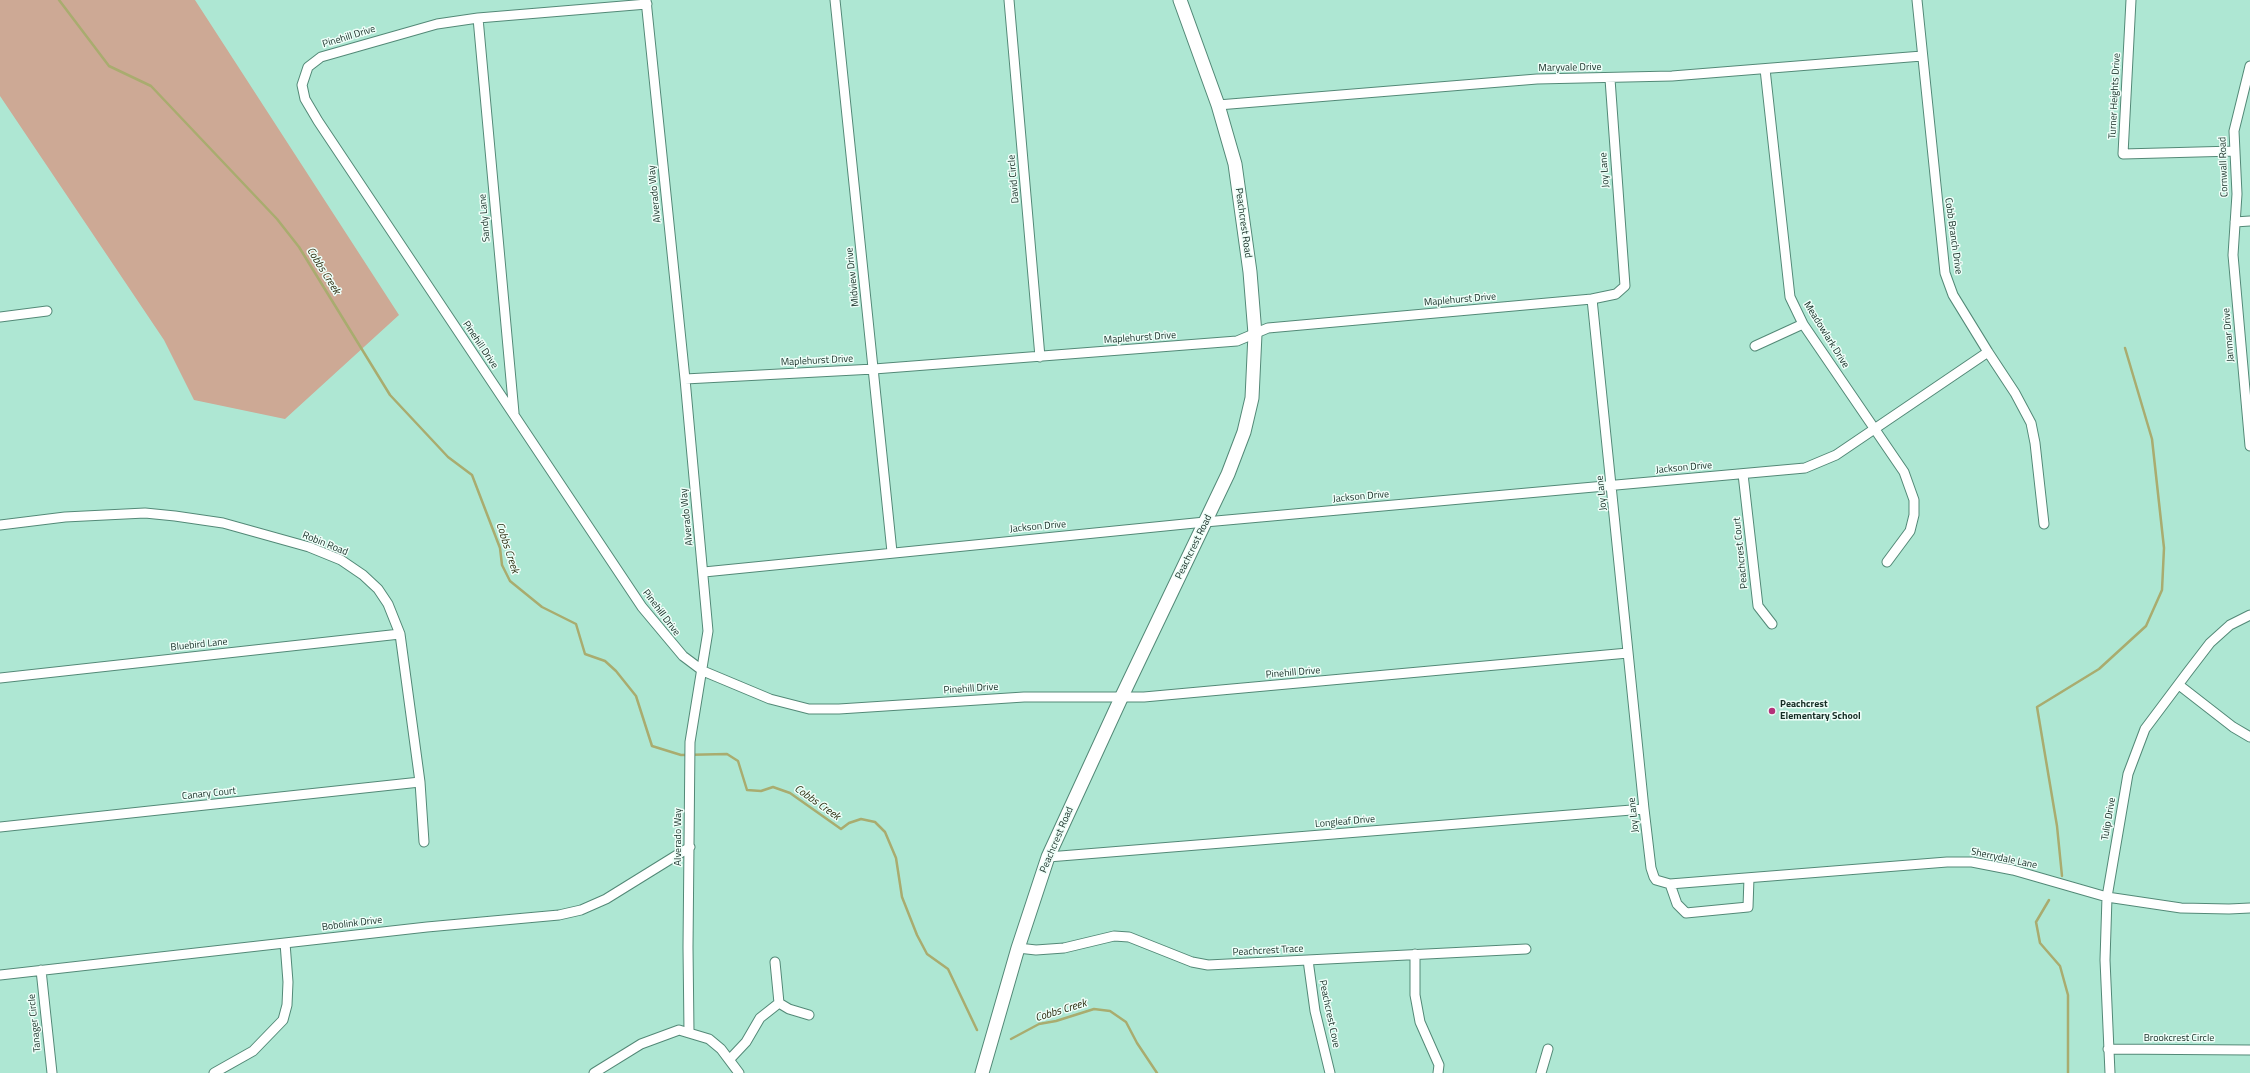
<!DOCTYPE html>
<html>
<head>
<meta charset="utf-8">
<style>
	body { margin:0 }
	canvas { display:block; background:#aee7d3 }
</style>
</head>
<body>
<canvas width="2250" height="1073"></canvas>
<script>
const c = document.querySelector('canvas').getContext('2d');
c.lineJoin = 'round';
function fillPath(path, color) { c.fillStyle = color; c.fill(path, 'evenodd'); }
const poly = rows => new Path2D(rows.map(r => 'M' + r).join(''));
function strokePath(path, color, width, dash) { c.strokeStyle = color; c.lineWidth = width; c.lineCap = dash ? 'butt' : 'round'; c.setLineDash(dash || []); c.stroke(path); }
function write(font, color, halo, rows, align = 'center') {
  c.font = font + ' "Titillium Web",sans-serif'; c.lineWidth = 3; c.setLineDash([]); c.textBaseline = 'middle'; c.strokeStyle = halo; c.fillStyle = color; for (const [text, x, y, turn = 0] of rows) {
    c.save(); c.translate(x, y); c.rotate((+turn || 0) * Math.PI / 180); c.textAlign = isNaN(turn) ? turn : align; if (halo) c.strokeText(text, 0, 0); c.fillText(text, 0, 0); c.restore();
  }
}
const green = poly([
	[0,0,195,0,399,315,285,419,194,400,164,340,0,96]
]);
const stream = poly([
	[59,0,109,66,151,86,277,219,299,247,390,395,448,457,472,475,500,548,502,565,510,581,542,607,576,624,585,654,605,661,616,671,636,696,652,746,681,755,727,754,738,761,747,790,761,791,773,787,790,793,841,829,849,823,861,819,875,822,885,832,896,858,902,897,917,935,927,954,948,969,977,1030],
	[2062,876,2057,826,2037,707,2099,669,2146,626,2162,590,2164,548,2152,439,2125,348],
	[2049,900,2036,922,2040,943,2060,966,2068,995,2068,1073],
	[1011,1039,1039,1024,1056,1021,1094,1009,1110,1011,1126,1022,1137,1043,1157,1073]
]);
const street = poly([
	[646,0,685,379,708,631,690,742,688,947,689,1032],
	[835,0,892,552],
	[1009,0,1040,357],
	[1917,0,1945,273,1953,295,1988,352,2015,393,2031,423,2035,443,2044,524],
	[2131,0,2123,154,2235,151],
	[647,4,478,18,437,24,321,57,308,67,302,85,305,99,318,121,642,607,683,656,703,671,770,699,809,709,839,709,1024,697,1144,697,1628,653],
	[478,18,514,413],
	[2250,66,2234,131,2237,194,2233,255,2250,446],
	[1765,69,1790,297,1803,324,1904,472,1914,500,1914,515,1910,531,1887,562],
	[1610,79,1625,286,1616,294,1592,299,1644,809,1651,868,1654,877,1656,880,1670,884,1947,862,1972,862,2013,870,2107,897,2181,908,2229,909,2250,908],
	[1218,105,1537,79,1672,76,1922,56],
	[2235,222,2250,221],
	[0,317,47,311],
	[1755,346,1803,324],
	[685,379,874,369,1237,341,1268,328,1592,299],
	[1743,474,1758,606,1772,624],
	[0,525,65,517,145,513,175,516,223,523,309,547,341,560,363,575,378,589,388,604,400,634,420,782,424,842],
	[704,572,1205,522,1805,468,1836,455,1988,352],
	[0,678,400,634],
	[2179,685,2233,727,2250,737],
	[0,827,420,782],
	[1048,857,1644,809],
	[1670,884,1677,904,1686,913,1748,907,1749,878],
	[1018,948,1036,950,1064,948,1114,936,1129,937,1192,962,1208,965,1526,949],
	[1415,954,1415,995,1420,1022,1439,1065,1438,1073],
	[1308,960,1315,1011,1330,1073],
	[775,962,779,1003],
	[41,970,52,1073],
	[0,975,427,927,559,915,581,910,606,899,690,847],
	[2108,1049,2250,1050],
	[730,1059,746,1042,760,1018,779,1003,789,1009,809,1015],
	[214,1073,253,1051,283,1020,287,1005,288,982,285,943],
	[594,1073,641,1044,679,1030,709,1039,721,1049,739,1073],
	[1541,1073,1548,1049],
	[2110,1073,2105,960,2107,897,2128,774,2145,729,2187,673,2210,643,2230,625,2250,615]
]);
const secondary = poly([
	[982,1073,1018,948,1048,857,1122,696,1228,474,1244,432,1252,398,1255,334,1250,272,1235,164,1218,105,1180,0]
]);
const markers = [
	[1772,711,4,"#b4327a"]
];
const streetNames = [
	["Pinehill Drive",349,37,-17],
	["Maryvale Drive",1570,68,-1],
	["Turner Heights Drive",2115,96,-87],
	["Cornwall Road",2224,167,-92],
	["Joy Lane",1605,170,-94],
	["David Circle",1014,179,-95],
	["Alverado Way",655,194,-96],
	["Sandy Lane",485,218,-95],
	["Peachcrest Road",1243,223,82],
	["Cobb Branch Drive",1953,236,82],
	["Midview Drive",853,277,-96],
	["Maplehurst Drive",1460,300,-5],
	["Meadowlark Drive",1826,335,58],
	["Janmar Drive",2229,335,-95],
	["Maplehurst Drive",1140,338,-4],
	["Pinehill Drive",480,345,56],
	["Maplehurst Drive",817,361,-3],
	["Jackson Drive",1684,468,-5],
	["Joy Lane",1602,493,-96],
	["Jackson Drive",1361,497,-5],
	["Alverado Way",687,517,-96],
	["Jackson Drive",1038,527,-5],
	["Robin Road",325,544,22],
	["Peachcrest Road",1194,547,-64],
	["Peachcrest Court",1741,553,-96],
	["Pinehill Drive",661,613,53],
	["Bluebird Lane",199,645,-6],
	["Pinehill Drive",1293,673,-5],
	["Pinehill Drive",971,689,-4],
	["Canary Court",209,794,-6],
	["Joy Lane",1634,815,-96],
	["Tulip Drive",2109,819,-80],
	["Longleaf Drive",1345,822,-5],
	["Alverado Way",679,837,-90],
	["Peachcrest Road",1057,840,-67],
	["Sherrydale Lane",2004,859,12],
	["Bobolink Drive",352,924,-7],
	["Peachcrest Trace",1268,951,-3],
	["Peachcrest Cove",1329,1014,78],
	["Tanager Circle",35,1023,-96],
	["Brookcrest Circle",2179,1039]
];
const poiNames = [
	["Peachcrest",1780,705],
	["Elementary School",1780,717]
];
const waterNames = [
	["Cobbs Creek",323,271,58],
	["Cobbs Creek",507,548,72],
	["Cobbs Creek",817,803,35],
	["Cobbs Creek",1061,1011,-17]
];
fillPath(green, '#cda995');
strokePath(stream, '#a9ac6f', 2.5);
strokePath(street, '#538977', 11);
strokePath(secondary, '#538977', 15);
strokePath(street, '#fff', 9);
strokePath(secondary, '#fff', 13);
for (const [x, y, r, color] of markers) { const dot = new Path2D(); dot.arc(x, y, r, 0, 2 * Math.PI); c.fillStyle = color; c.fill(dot); strokePath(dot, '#eefef8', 1.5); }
write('10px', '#152c24', '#eefef8', streetNames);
write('bold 10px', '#152c24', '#eefef8', poiNames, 'left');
write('italic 11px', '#2b2c0f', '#eefef8', waterNames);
</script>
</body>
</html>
